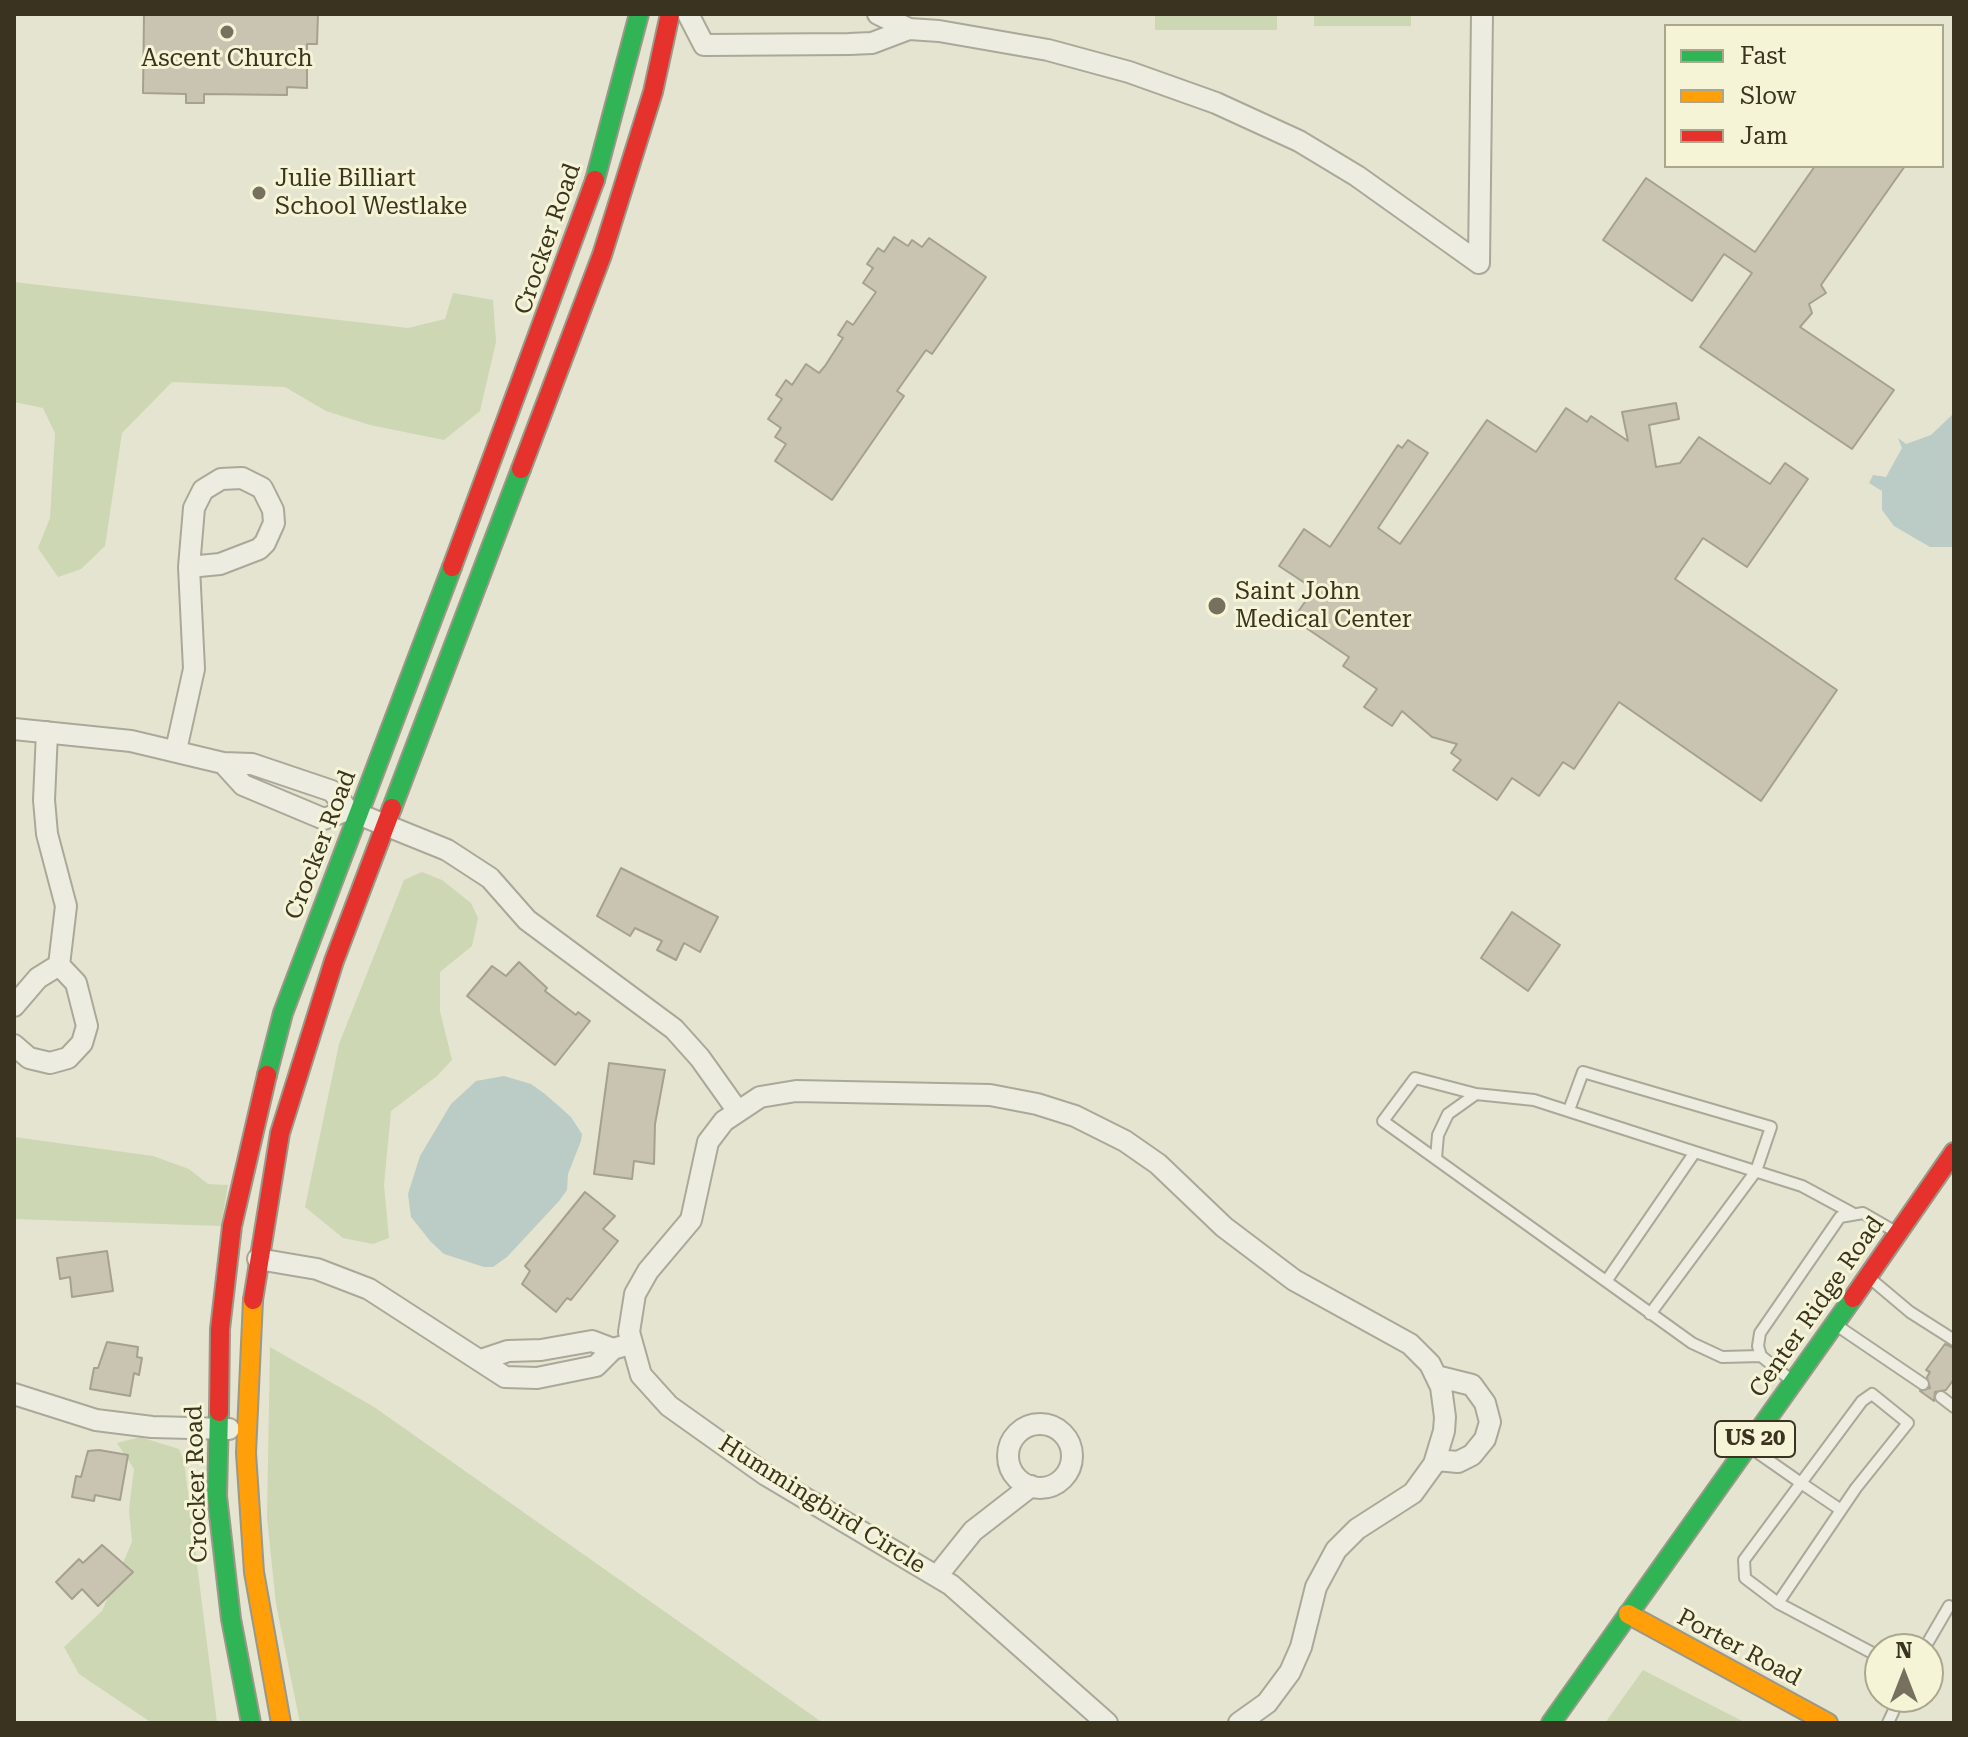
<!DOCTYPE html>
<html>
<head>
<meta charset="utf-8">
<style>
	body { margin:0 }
	#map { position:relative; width:1968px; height:1737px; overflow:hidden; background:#e5e4d0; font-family:"Roboto Serif",serif }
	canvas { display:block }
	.frame { position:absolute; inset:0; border:16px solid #3a3320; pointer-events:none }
	.legend { position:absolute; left:1664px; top:24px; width:280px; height:144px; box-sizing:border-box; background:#f5f4d6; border:2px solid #aaa78d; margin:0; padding:10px 14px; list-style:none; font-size:24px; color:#3a3320 }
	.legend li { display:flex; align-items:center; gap:16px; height:40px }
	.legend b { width:40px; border:2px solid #aaa78d }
	.north { position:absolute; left:1864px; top:1633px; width:80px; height:80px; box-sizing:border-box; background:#f5f4d6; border:2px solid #aaa78d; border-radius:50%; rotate:0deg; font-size:22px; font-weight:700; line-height:32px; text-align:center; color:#3a3320 }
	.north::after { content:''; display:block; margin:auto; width:28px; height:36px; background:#76715e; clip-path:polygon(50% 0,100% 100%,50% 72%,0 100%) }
</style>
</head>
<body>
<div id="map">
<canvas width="1968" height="1737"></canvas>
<div class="frame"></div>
<ul class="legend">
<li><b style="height:10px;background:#30b455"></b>Fast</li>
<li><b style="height:10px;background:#ff9f0a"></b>Slow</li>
<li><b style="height:10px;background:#e5322d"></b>Jam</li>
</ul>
<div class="north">N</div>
</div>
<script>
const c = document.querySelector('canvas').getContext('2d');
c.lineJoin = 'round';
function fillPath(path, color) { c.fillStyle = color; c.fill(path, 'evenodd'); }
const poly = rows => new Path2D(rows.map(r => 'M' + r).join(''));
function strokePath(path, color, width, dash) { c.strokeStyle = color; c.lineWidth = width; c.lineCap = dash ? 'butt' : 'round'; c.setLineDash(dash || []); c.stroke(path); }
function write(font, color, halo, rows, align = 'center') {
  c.font = font + ' "Roboto Serif",serif'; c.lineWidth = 6; c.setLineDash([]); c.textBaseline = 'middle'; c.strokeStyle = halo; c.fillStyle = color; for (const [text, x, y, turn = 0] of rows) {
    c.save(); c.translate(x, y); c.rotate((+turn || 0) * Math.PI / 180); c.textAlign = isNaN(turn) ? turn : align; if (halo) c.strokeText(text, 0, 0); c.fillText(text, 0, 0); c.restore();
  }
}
const green = poly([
	[1155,14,1277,14,1277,30,1155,30],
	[1314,14,1411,14,1411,26,1314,26],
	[14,282,408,328,445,319,453,293,493,300,496,342,480,411,444,440,370,425,326,411,285,387,172,382,122,433,105,546,81,569,58,577,38,548,50,518,55,433,43,408,14,402],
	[422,872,442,880,471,903,478,918,472,946,440,972,440,1011,452,1060,437,1076,391,1111,384,1185,389,1238,373,1244,343,1238,305,1207,339,1044,404,880],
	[14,1137,153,1156,189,1169,208,1184,228,1185,221,1226,14,1219],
	[270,1347,374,1407,823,1723,300,1723,276,1604,267,1518],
	[140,1437,179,1449,184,1461,217,1723,152,1723,79,1674,64,1647,102,1611,132,1542,129,1510,134,1469,117,1443],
	[1643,1670,1746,1723,1605,1723]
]);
const water = poly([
	[1954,413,1954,547,1930,547,1894,526,1882,510,1882,491,1869,483,1873,475,1886,477,1902,448,1898,438,1906,444,1931,435],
	[504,1076,531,1084,545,1094,571,1117,582,1134,581,1141,568,1174,567,1190,559,1201,507,1257,493,1267,484,1267,444,1254,431,1242,411,1217,408,1194,420,1156,451,1104,476,1081]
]);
const building = poly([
	[144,14,318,14,317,44,307,44,307,88,287,87,287,95,204,94,204,103,186,103,186,94,143,93,144,14],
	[1815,166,1905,166,1821,285,1826,293,1809,304,1812,313,1800,327,1894,390,1852,449,1700,347,1752,273,1724,254,1692,301,1603,240,1646,178,1755,252,1815,166],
	[894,237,908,246,912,240,922,247,929,238,986,277,932,354,926,350,897,391,904,396,832,500,775,461,786,444,775,437,781,428,768,419,782,399,776,395,786,380,792,385,806,364,819,373,825,366,843,338,838,335,847,321,853,325,876,292,863,283,873,268,867,264,878,248,884,252,894,237],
	[1676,403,1679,419,1649,425,1656,467,1680,463,1699,437,1770,484,1785,463,1808,479,1747,567,1703,538,1675,579,1837,690,1761,801,1619,702,1574,769,1563,762,1539,796,1512,778,1497,800,1453,770,1461,760,1451,753,1457,744,1432,737,1402,711,1392,726,1364,707,1377,689,1343,666,1349,657,1293,619,1314,589,1279,566,1304,529,1330,547,1398,445,1402,448,1408,440,1428,453,1378,528,1400,544,1487,420,1536,452,1566,408,1587,422,1591,416,1628,441,1622,412,1676,403],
	[621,868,718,917,700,952,684,943,676,960,657,950,662,941,635,928,630,936,597,916,621,868],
	[1512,912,1560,945,1528,991,1481,958,1512,912],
	[519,962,547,988,545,991,576,1015,578,1012,590,1021,555,1065,467,996,492,966,506,976,519,962],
	[609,1063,665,1070,655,1124,654,1164,634,1161,632,1179,594,1174,609,1063],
	[585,1192,615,1216,603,1229,618,1241,571,1300,567,1298,556,1312,522,1284,530,1271,525,1266,585,1192],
	[107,1251,113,1291,72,1297,70,1277,60,1279,57,1258,107,1251],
	[107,1342,138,1347,137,1357,142,1358,139,1375,134,1373,130,1396,90,1389,94,1368,98,1368,107,1342],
	[1945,1344,1954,1348,1954,1379,1946,1390,1935,1392,1934,1401,1920,1391,1930,1388,1927,1377,1930,1372,1926,1370,1945,1344],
	[99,1450,128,1455,120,1500,95,1495,94,1501,72,1497,76,1476,81,1477,88,1451,99,1450],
	[102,1545,133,1572,98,1606,82,1589,72,1599,56,1582,79,1559,83,1563,102,1545]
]);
const lane = poly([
	[1569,1110,1583,1072,1771,1127,1756,1171,1650,1314],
	[1695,1152,1534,1100,1476,1094,1415,1078,1383,1121,1692,1343,1722,1357,1761,1356],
	[1436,1158,1438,1135,1448,1114,1476,1094],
	[1607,1280,1695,1152,1802,1186,1852,1213],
	[1872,1280,1910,1312,1954,1340],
	[1839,1327,1923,1384],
	[1791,1380,1761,1356,1758,1346,1760,1333,1840,1217,1863,1213,1896,1232],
	[1941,1397,1954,1407],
	[1751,1448,1801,1483,1862,1401,1872,1394,1908,1423,1856,1488,1778,1603,1880,1657],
	[1778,1603,1745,1578,1744,1560,1801,1483,1841,1510],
	[1924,1649,1949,1606],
	[1888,1723,1900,1697]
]);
const street = poly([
	[688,14,704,45,849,44,872,43,909,29,939,31,1048,50,1129,72,1216,103,1299,141,1357,176,1479,263],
	[878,14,909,29],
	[1479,263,1482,14],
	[14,729,131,741,223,763,252,764,332,791,348,810,447,850,490,878,527,920,674,1029,700,1058,737,1110],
	[47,732,44,800,47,834,66,906,59,965],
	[176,750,194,669,189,567,194,508,203,490,221,479,242,478,262,488,273,510,274,523,265,543,259,549,220,564,189,567],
	[223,763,243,785,324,819,348,810],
	[14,1006,38,978,59,965],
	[14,1045,29,1058,50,1063,68,1058,82,1043,87,1026,76,983,59,965],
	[258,1259,317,1269,369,1289,505,1377,537,1378,596,1366,613,1349,630,1344],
	[481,1360,508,1351,541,1350,592,1341,613,1349],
	[14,1394,96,1420,152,1427,229,1429],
	'1008 1456a32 32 0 1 1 64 0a32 32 0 1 1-64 0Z',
	[1436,1460,1458,1462,1472,1455,1485,1439,1490,1422,1485,1403,1472,1385,1436,1376],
	[937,1576,973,1531,1031,1486],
	[1107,1723,951,1585,766,1475,669,1406,641,1375,629,1332,635,1294,648,1271,691,1220,708,1142,724,1121,760,1097,796,1091,990,1095,1037,1104,1075,1116,1125,1141,1158,1164,1224,1227,1294,1280,1410,1344,1430,1364,1441,1387,1445,1417,1444,1431,1434,1464,1413,1493,1357,1529,1336,1550,1316,1587,1301,1647,1290,1672,1267,1703,1239,1723]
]);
const fast = poly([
	[595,180,639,14],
	[392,808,521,469],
	[267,1075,283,1013,452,567],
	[219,1412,217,1496,231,1619,251,1723],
	[1551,1723,1853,1298]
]);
const slow = poly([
	[253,1300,246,1453,254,1572,281,1723],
	[1628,1614,1828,1723]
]);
const jam = poly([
	[521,469,602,255,653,92,670,14],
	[452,567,595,180],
	[1853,1298,1954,1152],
	[253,1300,280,1133,334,961,392,808],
	[219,1412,220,1329,232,1226,267,1075]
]);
const markers = [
	[227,32,8,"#76715e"],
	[259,193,8,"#76715e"],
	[1217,606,10,"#76715e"]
];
const shields = [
	[1755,1439,80]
];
const shieldNames = [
	["US 20",1755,1439]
];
const poiNames = [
	["Ascent Church",227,59,"center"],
	["Julie Billiart",275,179],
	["School Westlake",275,207],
	["Saint John",1235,592],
	["Medical Center",1235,620]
];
const streetNames = [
	["Crocker Road",548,239,-71],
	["Crocker Road",321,845,-69],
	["Center Ridge Road",1817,1307,-55],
	["Crocker Road",197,1484,-92],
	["Hummingbird Circle",822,1505,32],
	["Porter Road",1739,1648,28]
];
fillPath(green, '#cdd7b3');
fillPath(water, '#baccc5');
fillPath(building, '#c9c4b1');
strokePath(building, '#a6a08f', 2);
strokePath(lane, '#aaa898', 14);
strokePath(street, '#aaa898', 24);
strokePath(fast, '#9a9888', 22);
strokePath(slow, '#9a9888', 22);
strokePath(jam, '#9a9888', 22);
strokePath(lane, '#edece1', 10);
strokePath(street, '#edece1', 20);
strokePath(fast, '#30b455', 18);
strokePath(slow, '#ff9f0a', 18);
strokePath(jam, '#e5322d', 18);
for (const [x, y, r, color] of markers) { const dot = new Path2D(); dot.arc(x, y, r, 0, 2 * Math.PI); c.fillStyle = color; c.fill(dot); strokePath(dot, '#f5f4d6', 3); }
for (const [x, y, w] of shields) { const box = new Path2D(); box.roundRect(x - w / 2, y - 18, w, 36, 6); c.fillStyle = '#f5f4d6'; c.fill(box); strokePath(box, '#3a3320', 2); }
write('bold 22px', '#3a3320', null, shieldNames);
write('24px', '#3a3320', '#f5f4d6', poiNames, 'left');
write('24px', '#3a3320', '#f5f4d6', streetNames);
</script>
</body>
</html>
